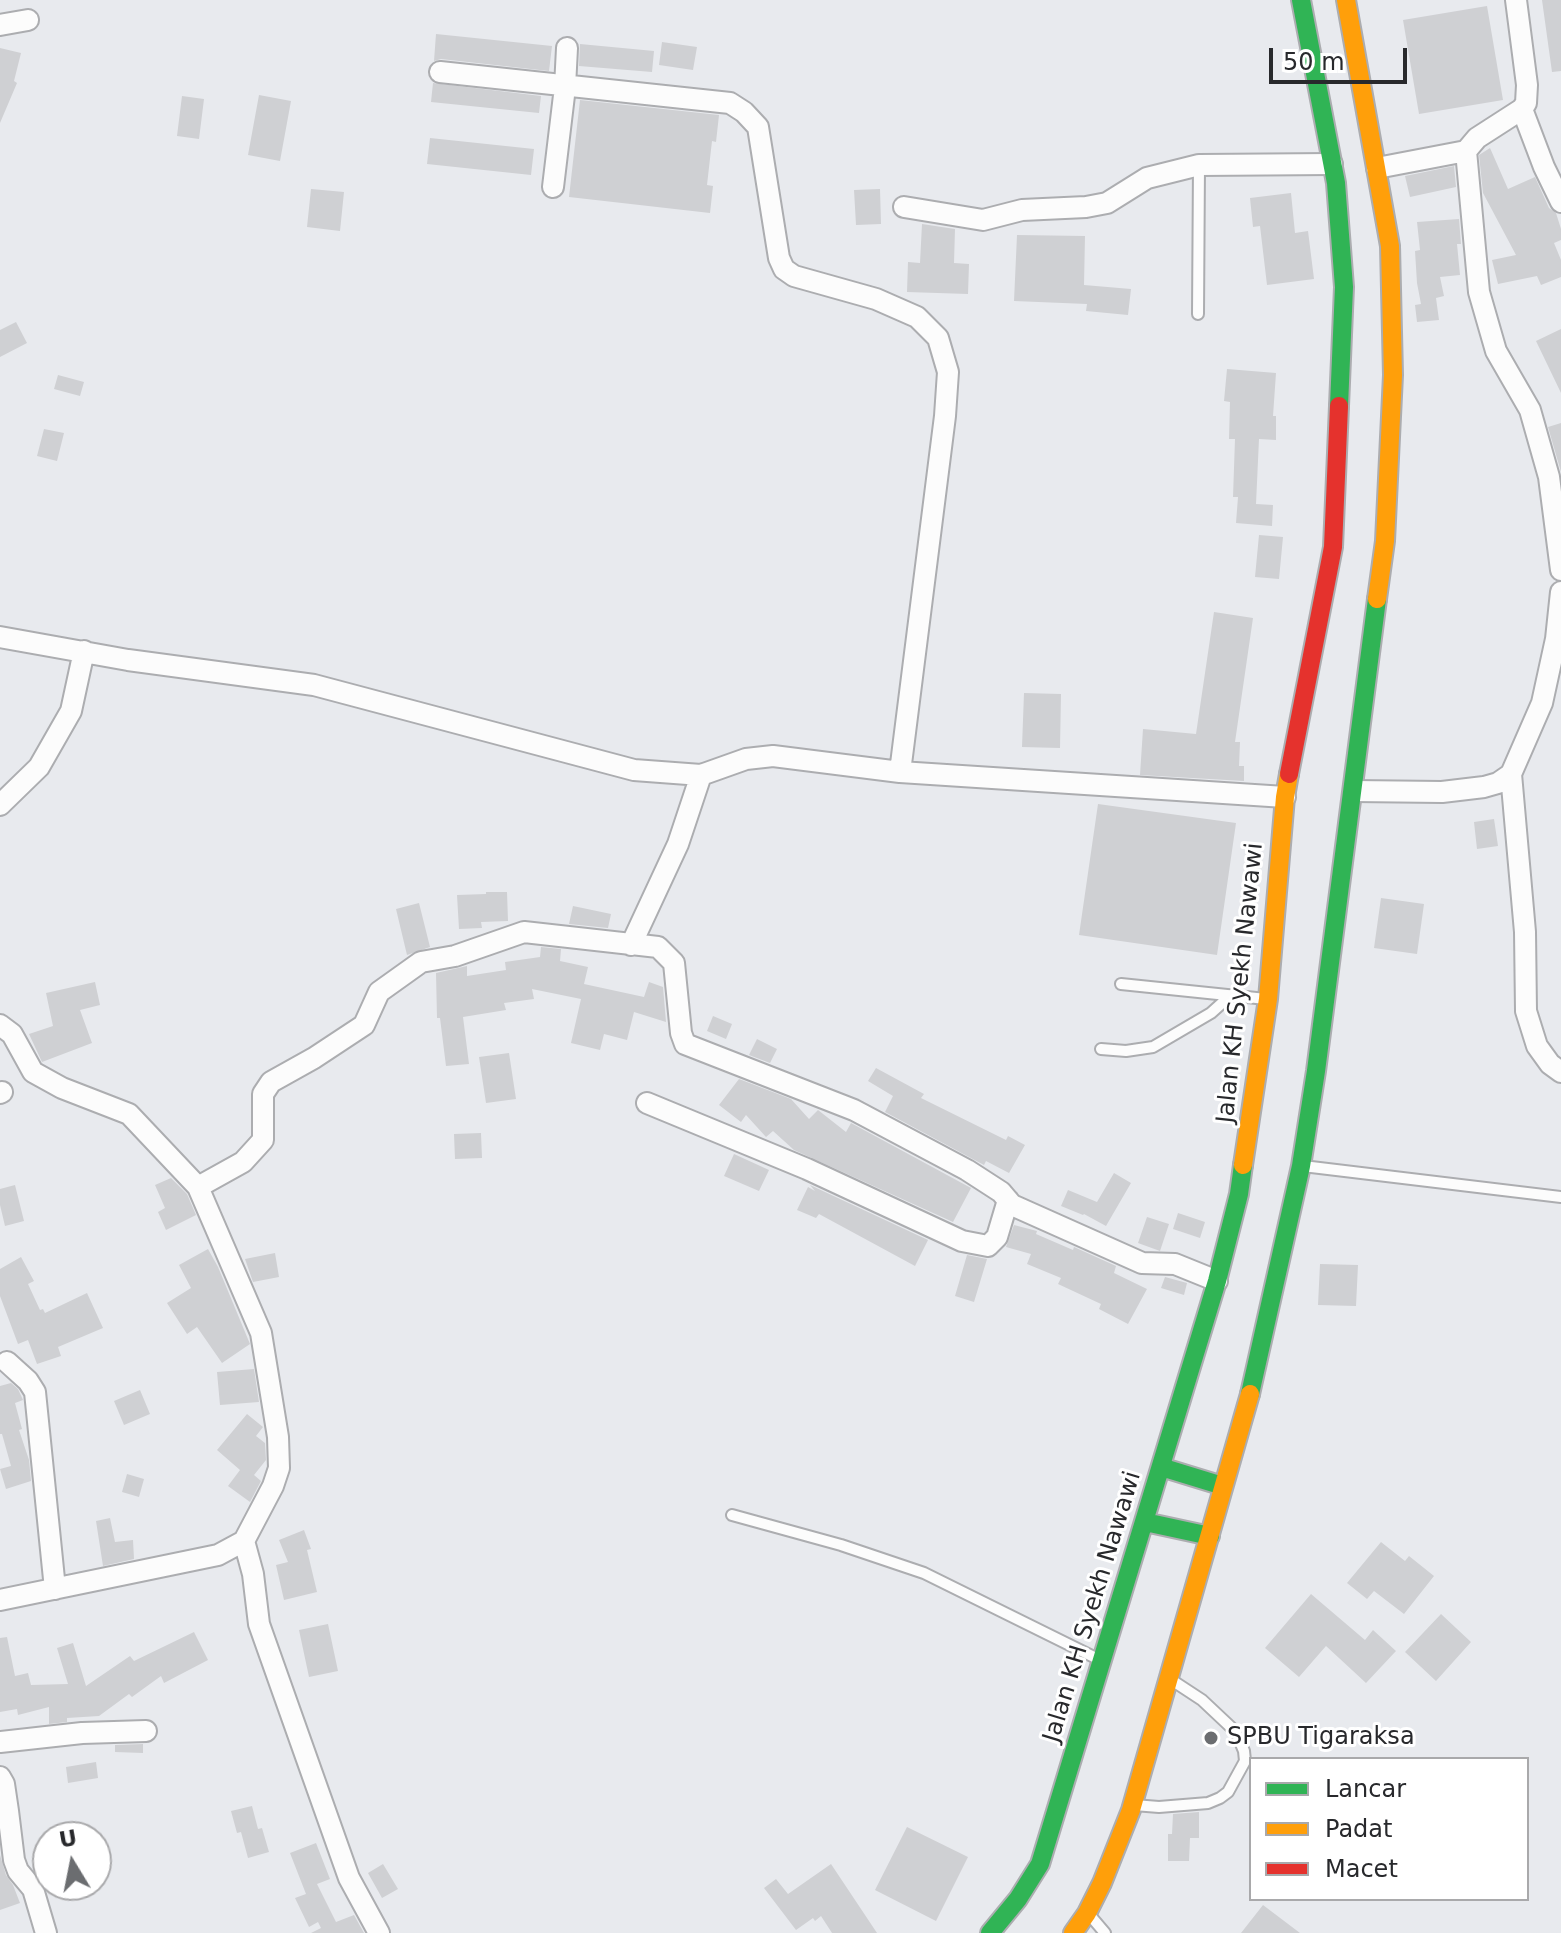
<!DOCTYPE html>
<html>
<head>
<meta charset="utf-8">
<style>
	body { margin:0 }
	#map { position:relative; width:1561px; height:1933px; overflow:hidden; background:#e8eaee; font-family:"DejaVu Sans",sans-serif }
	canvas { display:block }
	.legend { position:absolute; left:1249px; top:1757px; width:280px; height:144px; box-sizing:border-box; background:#fff; border:2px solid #a9a9ab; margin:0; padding:10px 14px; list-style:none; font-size:24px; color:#28292c }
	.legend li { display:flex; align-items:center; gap:16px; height:40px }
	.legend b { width:40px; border:2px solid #a9a9ab }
	.north { position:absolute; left:32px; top:1821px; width:80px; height:80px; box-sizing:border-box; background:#fff; border:2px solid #a9a9ab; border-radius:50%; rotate:350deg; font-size:22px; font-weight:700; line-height:32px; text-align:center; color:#28292c }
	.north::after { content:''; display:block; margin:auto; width:28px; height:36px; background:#6b6d70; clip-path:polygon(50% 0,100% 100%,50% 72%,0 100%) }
	.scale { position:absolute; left:1269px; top:48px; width:138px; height:36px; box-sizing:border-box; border:4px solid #28292c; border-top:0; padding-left:10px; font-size:24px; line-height:28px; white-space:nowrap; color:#28292c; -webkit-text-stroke:6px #fff; paint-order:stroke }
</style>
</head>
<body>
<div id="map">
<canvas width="1561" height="1933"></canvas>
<ul class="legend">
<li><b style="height:10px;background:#30b455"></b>Lancar</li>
<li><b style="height:10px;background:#ff9f0a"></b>Padat</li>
<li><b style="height:10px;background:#e5322d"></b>Macet</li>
</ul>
<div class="north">U</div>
<div class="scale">50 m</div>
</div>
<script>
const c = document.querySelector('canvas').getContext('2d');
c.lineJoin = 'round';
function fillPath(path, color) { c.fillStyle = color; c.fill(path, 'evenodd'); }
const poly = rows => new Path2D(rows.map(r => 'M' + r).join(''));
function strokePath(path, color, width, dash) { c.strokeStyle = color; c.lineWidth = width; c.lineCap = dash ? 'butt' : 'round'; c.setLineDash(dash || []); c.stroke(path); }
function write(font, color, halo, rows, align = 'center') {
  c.font = font + ' "DejaVu Sans",sans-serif'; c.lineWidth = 6; c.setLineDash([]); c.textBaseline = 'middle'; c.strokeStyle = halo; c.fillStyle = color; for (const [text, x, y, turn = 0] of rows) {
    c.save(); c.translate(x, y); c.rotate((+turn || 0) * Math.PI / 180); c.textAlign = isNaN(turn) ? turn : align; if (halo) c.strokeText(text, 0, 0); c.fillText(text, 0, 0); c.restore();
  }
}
const building = poly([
	[1542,0,1561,0,1561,71,1552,72],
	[1487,6,1503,100,1419,114,1403,20],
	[436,34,552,46,549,71,441,59,434,61],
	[662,42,697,47,693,70,659,65],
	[580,44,654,51,652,72,579,66],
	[0,48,21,53,14,81,17,83,0,123],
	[433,83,541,96,539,113,431,102],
	[259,95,291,101,280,161,248,155],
	[182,96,204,99,199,139,177,136],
	[580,100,719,115,716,142,712,141,707,185,713,186,710,213,569,197],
	[430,138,534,149,531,175,427,164],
	[1490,148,1508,189,1535,177,1549,208,1556,213,1561,229,1561,240,1554,243,1561,260,1561,277,1541,285,1537,276,1498,284,1492,260,1516,255,1483,193,1479,155],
	[1454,166,1456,187,1410,197,1405,176],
	[311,189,344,192,340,231,307,227],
	[880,189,881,224,856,225,854,190],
	[1291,193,1295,233,1308,231,1314,279,1267,285,1260,226,1253,227,1250,198],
	[1459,219,1461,244,1457,244,1460,275,1440,277,1444,296,1436,298,1439,320,1417,322,1415,305,1421,304,1417,283,1415,251,1420,250,1417,222],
	[922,224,955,229,954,263,969,264,968,294,907,292,908,262,920,263],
	[1017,235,1085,236,1084,285,1131,289,1128,315,1086,311,1087,304,1014,301],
	[16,322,27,343,0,357,0,330],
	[1561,329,1561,393,1536,341],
	[1227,369,1276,373,1273,416,1276,416,1276,440,1259,439,1256,504,1273,505,1272,526,1236,523,1238,497,1233,497,1235,439,1229,439,1230,402,1224,401],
	[58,375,84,382,80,396,54,389],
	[1561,423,1561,472,1548,427],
	[44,429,64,433,57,461,37,456],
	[1259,535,1283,537,1279,579,1255,577],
	[1214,612,1253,618,1235,742,1240,742,1239,766,1244,766,1244,781,1140,775,1143,729,1196,734],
	[1024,693,1061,694,1060,748,1022,747],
	[1098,804,1236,823,1217,955,1079,935],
	[1494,819,1498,846,1477,849,1474,822],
	[486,892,507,892,508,921,481,922,482,928,459,929,457,895,486,894],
	[1381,898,1424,904,1417,954,1374,948],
	[419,903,430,947,407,955,396,909],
	[573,906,611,914,608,928,569,924],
	[541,947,561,949,560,961,588,967,584,984,644,997,649,982,663,987,666,1022,634,1012,627,1040,604,1034,600,1050,571,1043,581,999,532,989,534,999,504,1003,506,1010,463,1017,469,1064,446,1066,440,1018,437,1018,436,973,467,966,467,976,506,970,505,962,540,957],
	[95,982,100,1005,80,1010,92,1043,42,1062,29,1034,53,1026,46,993],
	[713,1016,732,1024,726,1039,707,1031],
	[757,1039,777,1049,770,1063,749,1055],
	[509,1053,516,1099,486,1103,479,1057],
	[876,1068,924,1094,921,1098,1006,1140,1008,1136,1025,1145,1009,1173,986,1161,984,1165,885,1112,893,1096,868,1081],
	[739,1079,791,1099,809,1119,818,1110,846,1132,851,1123,971,1188,953,1222,794,1150,773,1131,766,1137,746,1115,741,1122,719,1105],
	[481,1133,482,1158,455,1159,454,1134],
	[734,1154,769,1170,759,1191,724,1176],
	[1114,1173,1131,1183,1106,1226,1084,1214,1083,1215,1061,1206,1068,1190,1097,1202],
	[171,1178,187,1194,196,1215,166,1230,158,1212,165,1208,155,1185],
	[15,1185,24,1221,5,1226,0,1205,0,1189],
	[810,1185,928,1240,915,1266,819,1214,816,1218,797,1210,808,1187,815,1191],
	[1178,1213,1205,1222,1200,1238,1173,1229],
	[1147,1217,1169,1224,1160,1251,1138,1243],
	[1014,1225,1037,1231,1036,1234,1073,1250,1074,1247,1116,1266,1114,1273,1147,1289,1128,1324,1099,1309,1101,1304,1058,1284,1061,1278,1027,1264,1031,1254,1006,1247],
	[208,1249,218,1267,250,1344,222,1363,197,1327,187,1334,167,1303,191,1288,179,1265],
	[275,1253,279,1277,253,1282,245,1259],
	[967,1255,987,1259,974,1302,955,1296],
	[21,1257,34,1281,28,1284,40,1310,43,1309,45,1313,87,1293,103,1328,58,1347,61,1356,37,1364,28,1340,18,1344,0,1296,0,1269],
	[1320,1264,1358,1265,1356,1306,1318,1305],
	[1165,1277,1187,1283,1184,1295,1161,1288],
	[254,1369,259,1402,220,1405,217,1372],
	[11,1383,18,1389,23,1400,15,1403,22,1429,19,1430,29,1460,31,1481,6,1489,0,1469,11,1466,2,1434,0,1434,0,1386],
	[140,1390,150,1414,124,1425,114,1401],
	[247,1414,263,1427,256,1436,265,1443,266,1460,254,1475,261,1481,250,1502,228,1486,240,1470,217,1450],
	[127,1474,144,1479,139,1497,122,1492],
	[110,1518,115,1542,133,1540,134,1559,103,1566,96,1521],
	[304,1530,311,1549,307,1550,317,1592,284,1600,276,1565,288,1562,279,1540],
	[1381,1542,1405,1561,1409,1556,1434,1576,1404,1614,1374,1591,1367,1599,1347,1583],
	[1311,1594,1365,1640,1373,1630,1396,1651,1366,1683,1326,1646,1299,1677,1265,1648],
	[1441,1614,1471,1642,1436,1681,1405,1652],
	[328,1624,338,1671,309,1677,299,1630],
	[194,1632,208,1660,164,1683,161,1676,132,1697,129,1694,99,1716,67,1718,67,1722,49,1724,49,1707,18,1715,17,1709,0,1712,0,1638,7,1637,15,1676,28,1673,31,1685,68,1684,57,1648,73,1643,86,1686,130,1656,134,1661],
	[143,1744,143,1753,115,1752,115,1745],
	[96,1762,98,1778,68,1783,66,1767],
	[252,1806,258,1829,262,1828,269,1852,248,1858,241,1832,237,1833,231,1811],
	[1199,1812,1199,1838,1190,1838,1189,1861,1168,1861,1168,1834,1172,1834,1173,1814],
	[907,1827,968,1857,936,1921,875,1890],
	[316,1843,330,1879,317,1884,336,1922,354,1915,364,1933,311,1933,321,1928,318,1922,309,1927,295,1898,306,1894,290,1853],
	[0,1855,6,1875,13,1885,20,1903,0,1910],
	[383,1864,398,1889,382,1898,368,1873],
	[831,1864,877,1933,832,1933,821,1916,815,1921,813,1918,796,1930,764,1888,776,1879,788,1894],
	[1263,1905,1300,1933,1241,1933]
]);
const lane = poly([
	[1198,314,1199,165],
	[1121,984,1266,999],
	[1101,1049,1126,1051,1153,1047,1211,1013,1231,995],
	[1303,1166,1561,1197],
	[732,1515,841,1545,924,1573,1100,1660],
	[1134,1805,1159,1807,1208,1803,1220,1798,1228,1792,1245,1761,1244,1751,1236,1732,1202,1700,1170,1679],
	[1088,1913,1105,1933]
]);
const street = poly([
	[0,25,28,20],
	[440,72,730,103,744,112,758,127,779,258,784,269,794,276,876,299,917,317,938,338,948,372,945,416,900,772],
	[1522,109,1544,167,1561,202],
	[1466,151,1479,292,1496,351,1530,410,1549,477,1561,570],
	[1377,168,1466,151,1477,138,1522,109,1526,103,1527,85,1516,0],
	[553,187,565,87,567,48],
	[904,207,983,220,1022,210,1086,207,1107,203,1147,178,1199,165,1332,164],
	[0,637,128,660,314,685,634,770,701,775,746,759,773,756,900,772,1285,797],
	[1511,774,1525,932,1526,1011,1537,1046,1550,1064,1561,1072],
	[1354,791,1442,792,1484,787,1498,783,1511,774,1542,703,1556,639,1561,592],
	[0,805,39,767,71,711,84,651],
	[631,945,678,844,701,775],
	[0,1025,12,1034,33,1072,62,1088,129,1114,198,1187,261,1333,278,1437,279,1468,273,1486,244,1541,218,1555,0,1600],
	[0,1093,2,1092],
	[647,1103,807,1169,962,1241,988,1246,997,1237,1008,1200],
	[198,1187,243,1162,263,1140,263,1094,271,1082,314,1058,364,1025,379,992,421,962,455,956,524,932,658,947,674,963,681,1033,685,1044,854,1110,967,1170,1001,1192,1012,1205,1142,1263,1175,1264,1217,1281],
	[7,1362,28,1381,35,1392,55,1589],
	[244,1541,253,1574,259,1624,349,1878,379,1933],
	[0,1742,82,1733,146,1731],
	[0,1777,4,1784,8,1811,14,1860,18,1871,33,1889,46,1933]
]);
const fast = poly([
	[1301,0,1336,183,1344,287,1339,406],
	[1250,1394,1301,1166,1316,1071,1377,599],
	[1161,1467,1223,1486],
	[1145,1522,1210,1536],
	[990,1933,1018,1899,1040,1864,1217,1281,1239,1194,1243,1165]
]);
const slow = poly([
	[1346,0,1390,246,1393,375,1385,541,1377,599],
	[1243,1165,1268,999,1285,797,1289,774],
	[1073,1933,1087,1913,1102,1883,1131,1810,1250,1394]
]);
const jam = poly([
	[1289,774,1333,547,1339,406]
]);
const markers = [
	[1211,1738,8,"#6b6d70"]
];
const streetNames = [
	["Jalan KH Syekh Nawawi",1241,983,-84],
	["Jalan KH Syekh Nawawi",1093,1607,-73]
];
const poiNames = [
	["SPBU Tigaraksa",1227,1738]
];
fillPath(building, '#cfd0d3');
strokePath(lane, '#acadb0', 14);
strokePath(street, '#acadb0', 24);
strokePath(fast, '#acadb0', 22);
strokePath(slow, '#acadb0', 22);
strokePath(jam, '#acadb0', 22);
strokePath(lane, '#fcfcfc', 10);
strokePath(street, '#fcfcfc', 20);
strokePath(fast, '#30b455', 18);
strokePath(slow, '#ff9f0a', 18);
strokePath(jam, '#e5322d', 18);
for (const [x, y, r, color] of markers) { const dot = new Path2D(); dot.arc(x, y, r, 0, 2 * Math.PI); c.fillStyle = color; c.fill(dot); strokePath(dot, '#fff', 3); }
write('24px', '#28292c', '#fff', streetNames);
write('24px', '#28292c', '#fff', poiNames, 'left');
</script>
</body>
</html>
